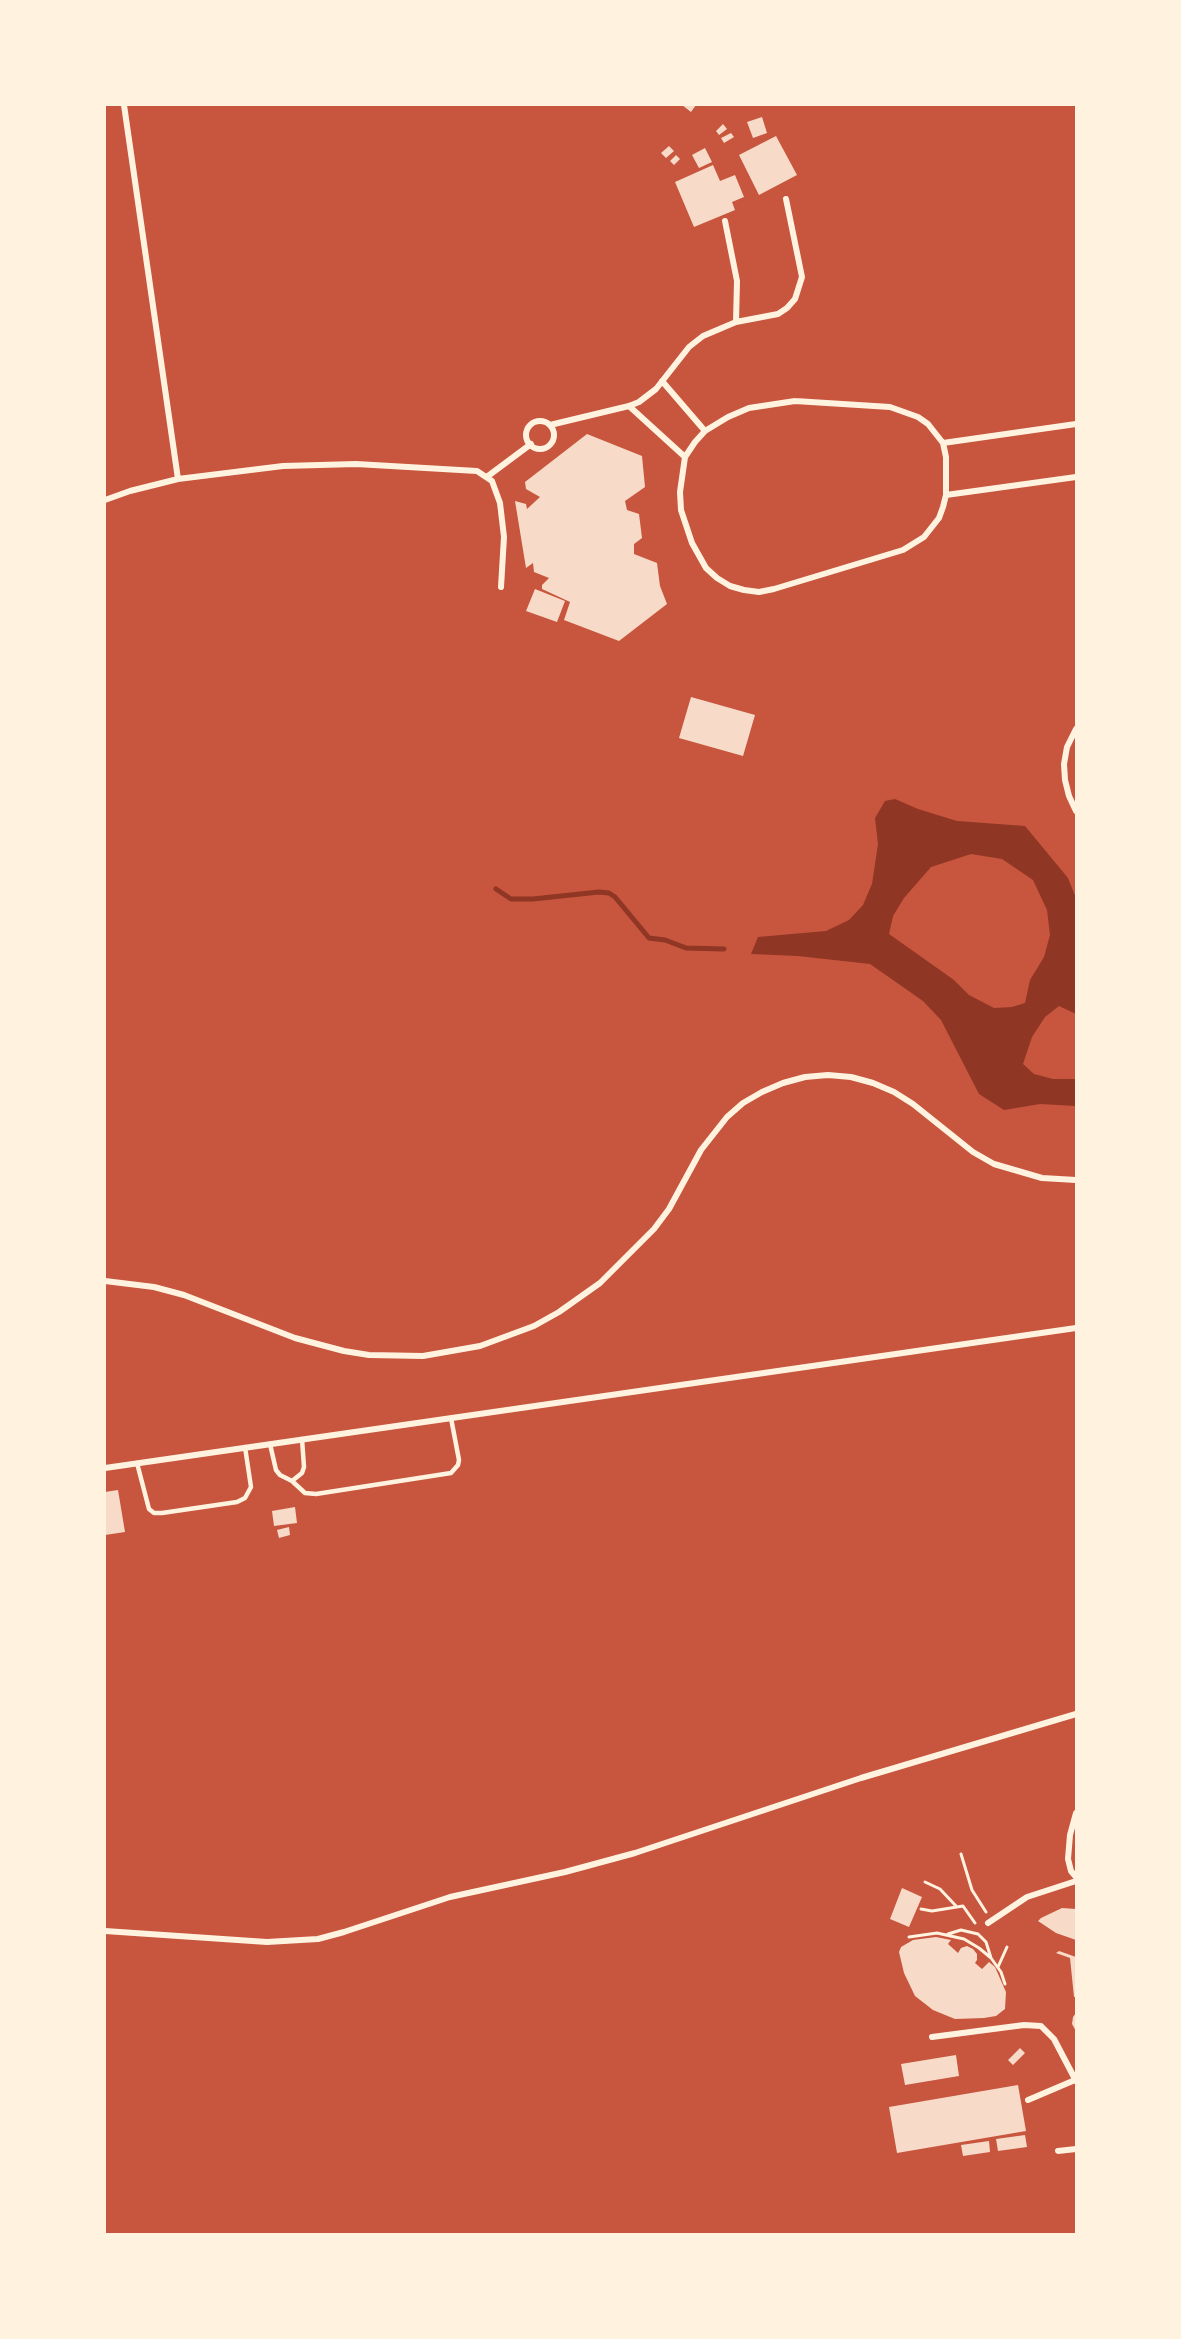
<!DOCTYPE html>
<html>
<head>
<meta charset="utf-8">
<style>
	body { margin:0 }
	#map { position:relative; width:1181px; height:2339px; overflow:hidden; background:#c8553d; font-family:"Work Sans",sans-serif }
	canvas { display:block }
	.frame { position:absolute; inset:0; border:106px solid #fff3e0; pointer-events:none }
</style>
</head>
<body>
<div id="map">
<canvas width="1181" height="2339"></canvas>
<div class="frame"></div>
</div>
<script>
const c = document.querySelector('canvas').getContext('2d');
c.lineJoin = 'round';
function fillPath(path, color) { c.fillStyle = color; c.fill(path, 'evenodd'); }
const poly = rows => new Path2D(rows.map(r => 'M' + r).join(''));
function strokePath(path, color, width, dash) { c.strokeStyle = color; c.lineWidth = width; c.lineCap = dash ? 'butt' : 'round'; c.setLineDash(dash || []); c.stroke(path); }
const water = poly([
	[895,799,918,809,957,821,1025,826,1068,878,1076,898,1076,1014,1059,1006,1045,1017,1032,1037,1023,1064,1034,1074,1053,1079,1076,1079,1076,1106,1040,1104,1004,1110,979,1094,941,1020,923,1001,870,964,798,956,751,954,758,937,826,931,849,920,863,905,872,884,878,844,875,818,885,801],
	[971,854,1002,859,1033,880,1047,910,1050,935,1044,957,1030,980,1025,1003,1012,1007,994,1008,969,995,954,980,889,934,893,916,904,898,931,867]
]);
const stream = poly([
	[496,889,511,899,533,899,599,892,609,893,615,897,649,938,665,940,686,948,724,949]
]);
const building = poly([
	[682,105,696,105,691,112],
	[762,117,767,133,753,138,747,122],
	[723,124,727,129,719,135,716,131],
	[731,133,734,137,724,143,721,138],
	[776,136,797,175,759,195,739,155],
	[669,146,674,151,666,158,661,153],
	[705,148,712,162,699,168,692,155],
	[676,155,680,159,674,165,670,161],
	[713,165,720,181,735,175,744,197,732,202,735,210,694,227,675,182],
	[587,434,642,456,645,487,625,501,627,510,639,514,642,538,634,544,634,554,657,563,660,586,667,604,619,641,564,620,570,602,542,589,542,585,549,578,534,572,533,563,526,568,515,501,526,504,527,509,540,497,526,489,525,482],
	[535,589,565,601,557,622,526,611],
	[691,697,755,715,743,756,679,738],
	[118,1490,125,1532,105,1535,105,1492],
	[295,1507,297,1523,274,1526,272,1511],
	[289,1527,290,1535,279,1538,277,1530],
	[902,1888,922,1897,909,1927,890,1919],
	[1062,1908,1076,1909,1076,1940,1056,1933,1038,1921,1041,1918],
	[936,1937,951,1940,948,1944,958,1953,961,1948,967,1946,973,1949,977,1954,977,1960,975,1963,982,1969,989,1962,995,1967,1006,1992,1005,2009,996,2016,984,2018,955,2019,933,2010,915,1996,904,1973,899,1952,901,1947,913,1940],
	[1059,1951,1076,1957,1076,1997,1074,1997,1070,1958,1056,1953],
	[1076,2013,1076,2031,1072,2024,1073,2017],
	[1020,2048,1025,2053,1013,2065,1008,2060],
	[956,2055,959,2076,905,2085,901,2064],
	[1018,2085,1026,2131,897,2153,889,2107],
	[1025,2135,1027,2147,998,2151,996,2139],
	[989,2141,990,2152,963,2156,961,2145]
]);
const path = poly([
	[961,1854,972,1890,986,1912],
	[925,1882,940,1889,956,1906],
	[921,1909,932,1911,963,1906,975,1923],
	[948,1934,961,1930,978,1934,986,1942,991,1958],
	[909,1937,937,1933,964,1939,979,1948,991,1958,1001,1972,1005,1984],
	[998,1967,1007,1947]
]);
const service = poly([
	[270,1444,276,1470,280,1475,292,1481,305,1493,316,1494,451,1473,458,1465,459,1460,451,1418],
	[137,1463,149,1509,154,1513,162,1513,237,1502,245,1498,251,1487,245,1447],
	[292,1481,302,1473,304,1467,302,1439]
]);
const minor = poly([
	[124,105,178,479],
	[725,221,737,281,736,322],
	[662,381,705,431],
	[795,401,890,407,918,417,928,424,943,443,946,457,946,495,943,507,939,518,924,537,903,550,774,589,759,592,744,590,730,586,717,578,706,568,692,543,681,510,680,492,685,457,695,442,705,431,728,417,749,408,795,401],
	[629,406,685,457],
	'526 435a14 14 0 1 1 28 0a14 14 0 1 1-28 0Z',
	[550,425,629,406,639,402,656,389,689,347,703,336,736,322,778,314,787,308,795,299,802,277,786,199],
	[943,443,1076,424],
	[488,476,531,444],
	[946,495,1076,477],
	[105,500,130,491,178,479,283,466,356,464,477,471,492,481,500,503,504,537,501,587],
	[1076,729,1067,747,1064,764,1065,780,1069,796,1076,811],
	[105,1281,154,1287,184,1295,295,1338,344,1351,369,1355,423,1356,480,1346,534,1326,559,1312,600,1283,654,1229,669,1209,701,1150,727,1117,743,1103,762,1092,783,1083,805,1077,828,1075,851,1077,873,1083,894,1092,913,1104,973,1152,994,1164,1042,1178,1076,1180],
	[105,1468,1076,1328],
	[1076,1813,1070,1835,1068,1859,1071,1871,1076,1877],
	[988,1923,1027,1897,1076,1881],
	[105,1931,267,1942,318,1939,344,1932,450,1897,565,1872,635,1853,861,1778,1076,1714],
	[932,2037,1024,2025,1041,2026,1054,2039,1076,2081],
	[1028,2100,1075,2080],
	[1058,2151,1076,2149]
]);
fillPath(water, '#8f3625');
strokePath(stream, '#8f3625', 5);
fillPath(building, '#f7dbc8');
strokePath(path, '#fff3e0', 3);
strokePath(service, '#fff3e0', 4.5);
strokePath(minor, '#fff3e0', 6);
</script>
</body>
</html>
